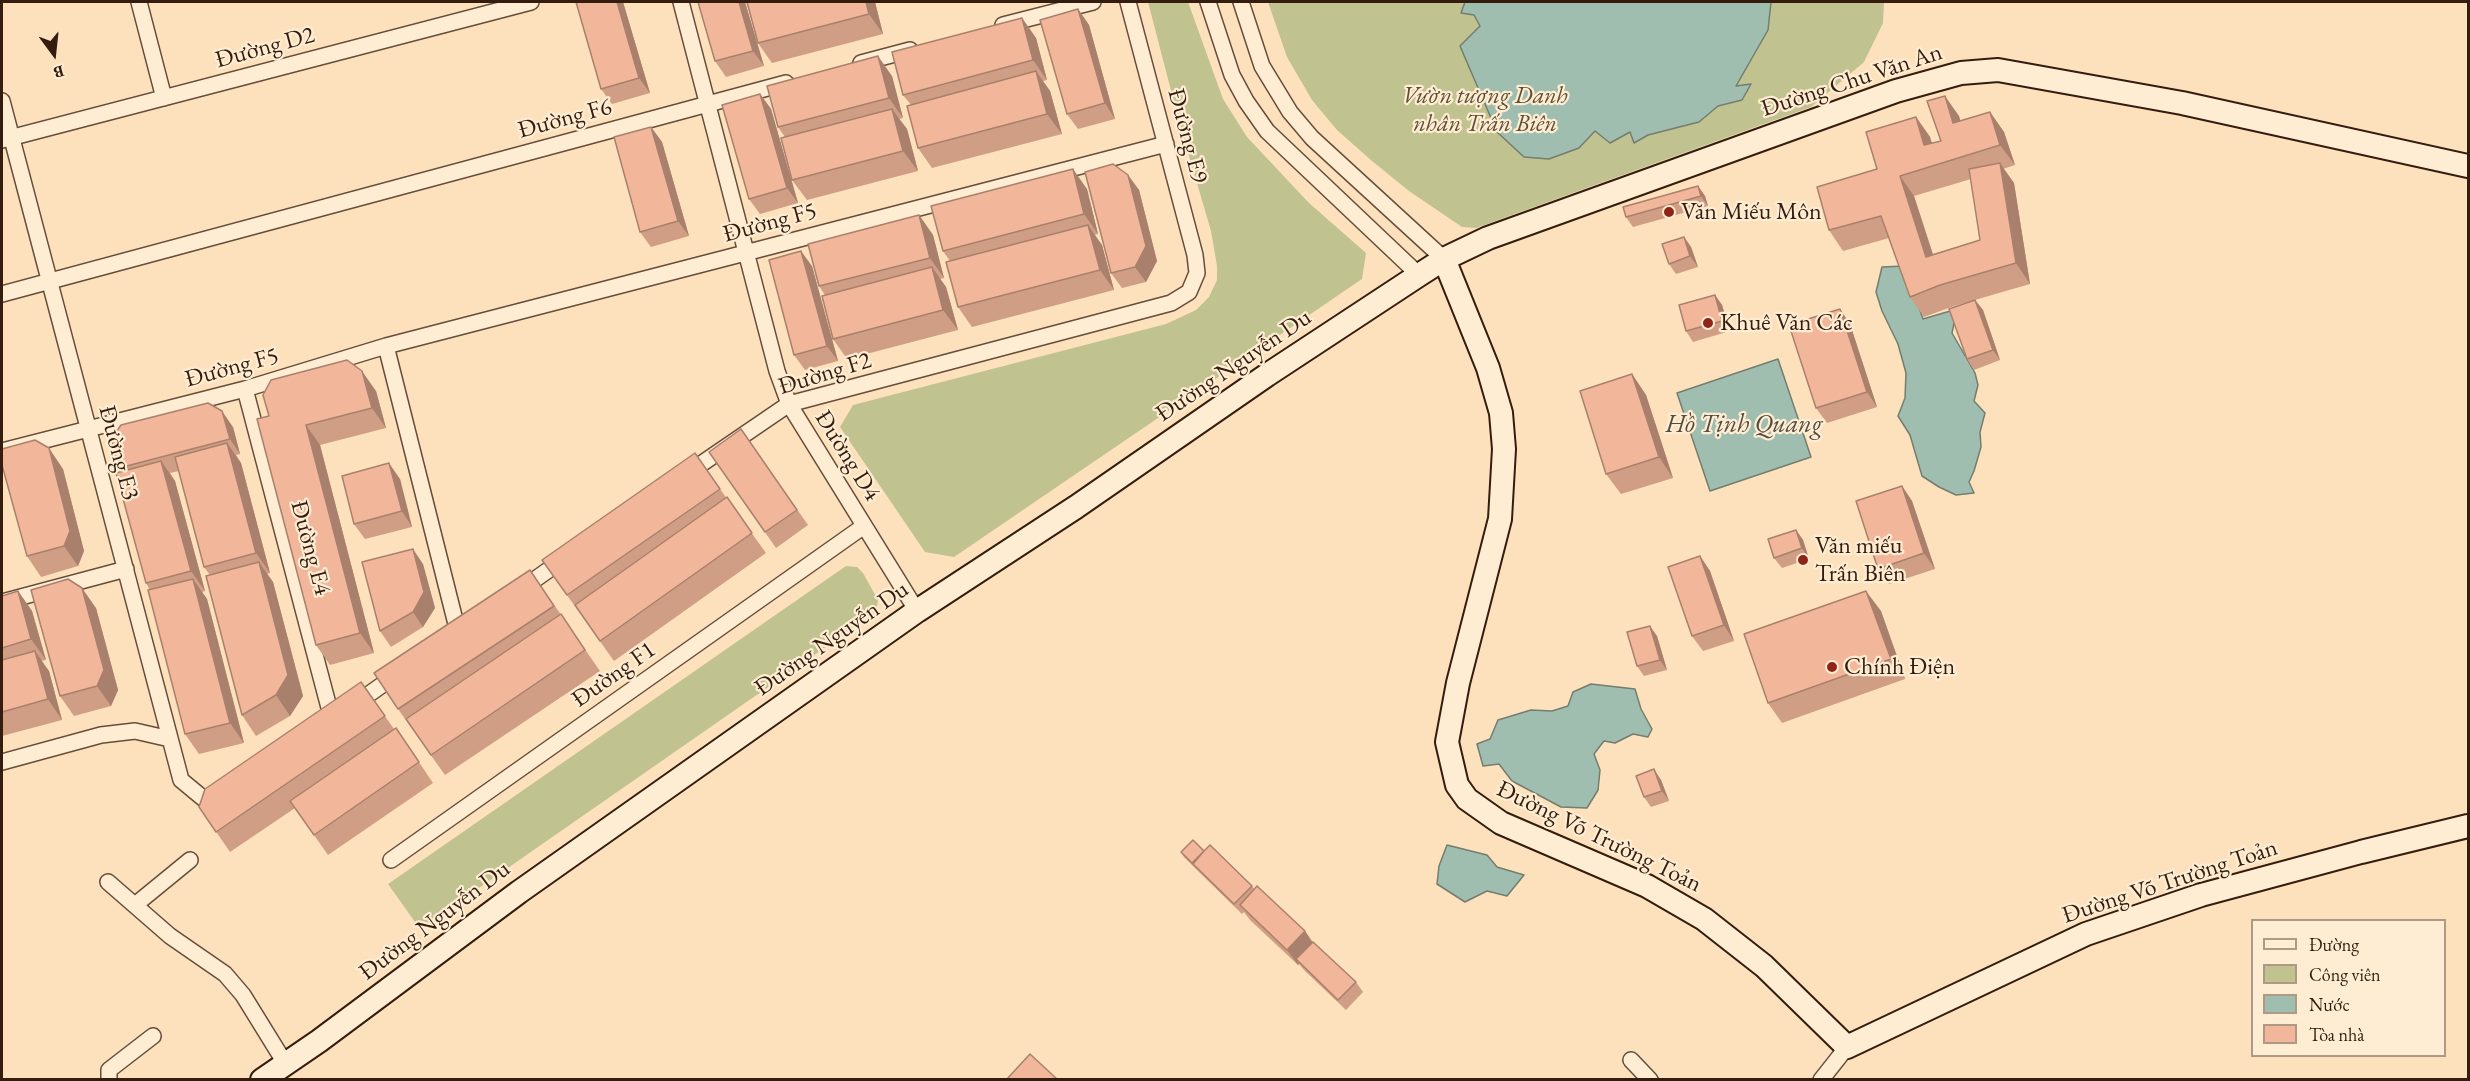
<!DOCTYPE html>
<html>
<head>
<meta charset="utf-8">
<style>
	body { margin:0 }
	#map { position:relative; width:2470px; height:1081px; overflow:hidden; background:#fde1bc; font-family:"EB Garamond",serif }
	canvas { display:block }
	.frame { position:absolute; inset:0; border:3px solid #341c0e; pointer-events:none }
	.legend { position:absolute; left:2251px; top:919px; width:195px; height:138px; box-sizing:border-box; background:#feecd3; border:2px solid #ad9984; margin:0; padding:8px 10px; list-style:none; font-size:18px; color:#341c0e }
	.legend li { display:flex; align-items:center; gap:12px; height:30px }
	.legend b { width:30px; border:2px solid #ad9984 }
	.north { position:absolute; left:24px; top:24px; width:60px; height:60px; -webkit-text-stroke:4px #feecd3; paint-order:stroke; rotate:165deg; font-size:16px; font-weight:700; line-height:24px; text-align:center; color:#341c0e }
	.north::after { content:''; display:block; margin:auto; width:21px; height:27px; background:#341c0e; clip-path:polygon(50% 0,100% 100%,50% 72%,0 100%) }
</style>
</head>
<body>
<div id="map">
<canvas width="2470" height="1081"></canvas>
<div class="frame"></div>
<ul class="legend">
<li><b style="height:8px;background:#feecd3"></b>Đường</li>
<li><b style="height:16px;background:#c0c290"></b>Công viên</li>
<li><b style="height:16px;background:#9fbeaf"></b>Nước</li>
<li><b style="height:16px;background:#f2b79b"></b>Tòa nhà</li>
</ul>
<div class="north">B</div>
</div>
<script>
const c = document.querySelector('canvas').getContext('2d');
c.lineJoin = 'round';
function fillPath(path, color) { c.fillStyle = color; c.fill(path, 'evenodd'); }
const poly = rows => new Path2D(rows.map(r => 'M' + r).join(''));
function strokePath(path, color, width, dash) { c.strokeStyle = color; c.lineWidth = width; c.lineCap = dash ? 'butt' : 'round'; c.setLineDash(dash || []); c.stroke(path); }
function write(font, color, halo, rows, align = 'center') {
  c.font = font + ' "EB Garamond",serif'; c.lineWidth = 4.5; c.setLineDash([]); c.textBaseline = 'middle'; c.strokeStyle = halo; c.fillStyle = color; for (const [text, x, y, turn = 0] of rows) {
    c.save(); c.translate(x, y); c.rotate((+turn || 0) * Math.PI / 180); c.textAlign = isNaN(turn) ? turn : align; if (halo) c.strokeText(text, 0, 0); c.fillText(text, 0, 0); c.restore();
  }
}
const green = poly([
	[1148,2,1188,2,1223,99,1247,137,1309,203,1366,253,1362,279,954,557,925,552,840,427,853,405,1166,324,1196,310,1209,297,1217,280,1217,266,1211,231,1180,125],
	[1268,2,1884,2,1883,23,1864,62,1811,107,1476,228,1462,227,1409,191,1372,161,1337,130,1312,100,1287,57],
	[846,566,857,567,863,573,878,600,876,612,420,929,388,884]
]);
const water = poly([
	[1465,2,1771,2,1768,30,1736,86,1751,84,1742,100,1718,106,1699,122,1648,135,1634,143,1630,132,1610,143,1595,131,1579,148,1549,159,1524,157,1497,132,1460,46,1480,26,1474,15,1461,13,1465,2],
	[1905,266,1923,319,1957,309,1952,333,1975,373,1978,385,1974,401,1985,413,1980,432,1981,447,1974,471,1969,482,1974,493,1956,495,1939,487,1922,476,1910,435,1898,416,1905,398,1906,373,1898,344,1882,311,1876,292,1882,267,1905,266],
	[1778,359,1811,457,1710,491,1677,393,1778,359],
	[1591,684,1635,689,1641,709,1652,729,1648,737,1633,734,1615,743,1604,741,1594,754,1600,770,1598,790,1587,808,1561,807,1512,781,1499,764,1483,766,1477,744,1490,739,1498,720,1531,710,1552,711,1568,706,1573,692,1591,684],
	[1447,845,1487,855,1497,867,1524,875,1507,896,1487,891,1465,902,1437,884,1439,866,1447,845]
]);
const street = poly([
	[139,2,164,98],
	[681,2,777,371,789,404,917,611],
	[1208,2,1232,75,1246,101,1267,131,1419,275],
	[1241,2,1262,66,1290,112,1312,138,1444,259],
	[1003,25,1093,2],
	[861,63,910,50],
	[2,101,181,780,204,799,221,796],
	[2,140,531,2],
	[2,294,786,83],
	[386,346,458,632],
	[245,389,332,719],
	[2,451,245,389,386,346,1166,144],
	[685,475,789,404,1171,303,1189,292,1197,273,1195,255,1128,2],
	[520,590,564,559],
	[2,602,126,569],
	[355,704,399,673],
	[2,762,101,735,135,731,170,739],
	[391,860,864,526],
	[108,882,170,936,225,974,243,995,285,1063],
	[135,905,190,860],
	[1631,1060,1650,1080],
	[109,1080,109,1070,153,1036],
	[1821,1080,1847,1047]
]);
const secondary = poly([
	[1444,259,1488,368,1501,413,1504,449,1500,519,1458,683,1447,742,1457,785,1467,799,1501,823,1647,886,1704,919,1764,966,1847,1047,2086,934,2201,895,2361,852,2468,826],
	[262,1080,319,1041,519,892,917,611,1076,507,1267,375,1419,275,1444,259,1488,238,1896,91,1961,73,1998,70,2182,103,2468,166]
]);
const wall = poly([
	[576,2,623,2,650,93,612,104,601,89],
	[745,2,764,66,726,77,715,61],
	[875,2,883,34,772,63,758,43],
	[1078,9,1089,25,1115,119,1078,129,1067,114],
	[1022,18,1036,38,1047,80,1043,81,1050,91,1062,134,932,168,918,148,911,105,903,95],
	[892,76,903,118,899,119,907,129,918,171,807,200,792,180,785,137,778,127],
	[760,94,771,109,798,203,760,214,749,199],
	[1990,112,2004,132,2015,165,2003,169,2014,183,2030,284,1954,306,1924,317,1910,297,1889,238,1843,251,1829,230,1877,169,1916,117,1930,137,1932,143,1941,141,1959,116,1960,121],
	[1971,179,1980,240,1933,254,1914,196],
	[651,127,662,142,689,236,651,247,640,232],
	[1128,175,1139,190,1157,261,1146,282,1122,288,1111,273],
	[1698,186,1705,196,1708,206,1633,227,1626,217],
	[1087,189,1098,234,1094,235,1102,245,1114,290,972,327,958,307,950,261,943,251],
	[919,215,933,235,944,278,940,279,946,287,958,330,847,359,833,339,825,295,819,286],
	[1684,237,1691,247,1698,267,1676,274,1669,264],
	[812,266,838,361,805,370,794,355],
	[1715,295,1722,305,1730,331,1693,342,1686,331],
	[1975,300,1983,310,2000,360,1974,370,1967,359],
	[1850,324,1877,407,1827,423,1816,408],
	[1632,374,1646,395,1673,478,1621,494,1606,474],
	[376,391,386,428,320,445,374,653,330,665,316,645,269,416],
	[233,427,240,454,236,455,241,463,270,573,267,574,273,582,303,696,290,716,256,736,242,715,210,575,204,567,179,471,170,473,175,481,205,591,202,592,207,599,244,743,199,754,185,734,150,590,146,583,122,471,119,468],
	[741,429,808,525,776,548,709,452],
	[63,469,84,551,78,566,41,577,27,556],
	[400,479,412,527,365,539,354,524],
	[1902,486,1912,501,1935,569,1889,584,1878,569],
	[720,489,766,553,614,661,542,560],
	[1796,530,1803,540,1809,559,1782,568,1774,558],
	[1700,556,1710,571,1734,641,1703,651,1692,636],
	[423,564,435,608,423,627,391,647,380,631],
	[530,570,600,671,445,775,398,709],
	[18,591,32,611,46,660,41,661,49,671,62,720,2,736,2,596],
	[96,608,118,690,111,706,74,716,60,696],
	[1881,611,1905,679,1782,723,1768,703],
	[1657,636,1667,670,1644,676,1637,666],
	[361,682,394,729,396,728,433,783,328,855,295,808,230,852,199,807],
	[1661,780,1669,801,1651,807,1644,797],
	[1204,851,1252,886,1254,889,1305,931,1313,942,1356,982,1363,992,1346,1010,1304,970,1299,964,1298,965,1250,920,1244,912,1242,914,1200,873,1184,857,1181,852]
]);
const shadedWall = poly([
	[617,2,623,2,650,93,639,78],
	[739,2,745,2,764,66,753,51],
	[866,2,875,2,883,34,869,14],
	[1078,9,1089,25,1115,119,1105,103],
	[1022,18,1036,38,1047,80,1033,60],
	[878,56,892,76,903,118,889,98],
	[1036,71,1050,91,1062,134,1047,114],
	[760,94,771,109,798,203,787,188],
	[1945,96,1959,116,1967,143,1953,123],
	[892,109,907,129,918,171,903,151],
	[1990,112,2004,132,2015,165,2000,145],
	[1916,117,1930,137,1938,166,1924,145],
	[651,127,662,142,689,236,678,221],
	[2000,163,2014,183,2030,284,2016,263],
	[1073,169,1087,189,1098,234,1084,214],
	[1128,175,1139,190,1157,261,1146,282,1135,267],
	[1900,176,1914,196,1940,277,1926,257],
	[1698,186,1705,196,1708,206,1701,196],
	[919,215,933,235,944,278,930,258],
	[1088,225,1102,245,1114,290,1100,270],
	[1684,237,1691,247,1698,267,1690,256],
	[801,251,812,266,838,361,827,346],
	[932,267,946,287,958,330,943,310],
	[1715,295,1722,305,1730,331,1722,321],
	[1975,300,1983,310,2000,360,1993,350],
	[1840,309,1850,324,1877,407,1867,392],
	[362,371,376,391,386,428,372,408],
	[1632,374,1646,395,1673,478,1659,457],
	[222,411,233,427,240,454,230,439],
	[306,425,320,445,374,653,360,633],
	[227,443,241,463,270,573,256,553],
	[49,448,63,469,84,551,78,566,64,546],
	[161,461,175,481,205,591,191,571],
	[389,463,400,479,412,527,402,511],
	[1902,486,1912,501,1935,569,1924,553],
	[1796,530,1803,540,1809,559,1802,548],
	[413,549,423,564,435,608,423,627,413,612],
	[1700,556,1710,571,1734,641,1724,625],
	[259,562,273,582,303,696,290,716,276,695],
	[193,579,207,599,244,743,230,723],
	[82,588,96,608,118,690,111,706,97,686],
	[18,591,32,611,46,660,31,639],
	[1866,591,1881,611,1905,679,1891,659],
	[1650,626,1657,636,1667,670,1660,660],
	[35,651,49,671,62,720,48,699],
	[1654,769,1661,780,1669,801,1662,791],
	[1305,931,1315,947,1296,959,1299,964,1298,965,1287,950]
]);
const building = poly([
	[576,2,617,2,639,78,601,89,576,2],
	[698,2,739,2,753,51,715,61,698,2],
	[747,2,866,2,869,14,758,43,747,2],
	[1078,9,1105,103,1067,114,1040,20,1078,9],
	[1022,18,1033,60,903,95,892,52,1022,18],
	[878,56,889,98,778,127,767,86,878,56],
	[1036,71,1047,114,918,148,907,106,1036,71],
	[760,94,787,188,749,199,722,105,760,94],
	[1945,96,1953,123,1990,112,2000,145,1900,176,1926,257,1980,240,1969,169,2000,163,2016,263,1940,285,1910,297,1881,216,1829,230,1817,187,1877,169,1866,132,1916,117,1924,145,1941,141,1927,101,1945,96],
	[892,109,903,151,792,180,781,138,892,109],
	[651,127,678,221,640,232,614,137,651,127],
	[1113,164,1128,175,1146,246,1135,267,1111,273,1085,172,1113,164],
	[1073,169,1084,214,943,251,931,206,1073,169],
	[1698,186,1701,196,1626,217,1623,207,1698,186],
	[919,215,930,258,819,286,808,244,919,215],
	[1088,225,1100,270,958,307,946,262,1088,225],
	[1684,237,1690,256,1669,264,1662,244,1684,237],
	[801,251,827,346,794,355,769,260,801,251],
	[932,267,943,310,833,339,822,296,932,267],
	[1715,295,1722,321,1686,331,1679,305,1715,295],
	[1975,300,1993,350,1967,359,1949,309,1975,300],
	[1840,309,1867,392,1816,408,1789,325,1840,309],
	[347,360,362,371,372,408,306,425,360,633,316,645,257,419,269,416,263,395,271,380,347,360],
	[1632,374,1659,457,1606,474,1580,391,1632,374],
	[208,403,222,411,230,439,119,468,111,439,121,425,208,403],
	[741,429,797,510,765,532,709,452,741,429],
	[35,440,49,448,70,531,64,546,27,556,2,465,2,449,35,440],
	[227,443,256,553,204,567,175,457,227,443],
	[695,453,720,489,567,595,542,560,695,453],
	[161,461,191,571,146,583,116,473,161,461],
	[389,463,402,511,354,524,342,476,389,463],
	[1902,486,1924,553,1878,569,1856,501,1902,486],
	[727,497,752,533,600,641,575,605,727,497],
	[1796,530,1802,548,1774,558,1768,539,1796,530],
	[413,549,424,592,413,612,380,631,362,562,413,549],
	[1700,556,1724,625,1692,636,1668,567,1700,556],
	[259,562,288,675,276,695,242,715,206,576,259,562],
	[530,570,554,606,398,709,374,673,530,570],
	[68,579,82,588,104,670,97,686,60,696,31,590,68,579],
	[193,579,230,723,185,734,148,590,193,579],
	[18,591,31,639,2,648,2,596,18,591],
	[1866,591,1891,659,1768,703,1744,634,1866,591],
	[561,614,585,650,431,755,406,719,561,614],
	[1650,626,1660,660,1637,666,1627,632,1650,626],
	[35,651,48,699,2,712,2,660,35,651],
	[361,682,385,716,216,832,199,807,205,789,361,682],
	[396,728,419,762,314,835,290,801,396,728],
	[1654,769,1662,791,1644,797,1636,776,1654,769],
	[1193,840,1204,851,1193,864,1181,852,1193,840],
	[1210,845,1252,886,1234,904,1192,863,1210,845],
	[1257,886,1305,931,1287,950,1240,905,1257,886],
	[1313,942,1356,982,1338,1000,1296,959,1313,942],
	[1030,1054,1058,1080,1006,1080,1030,1054]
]);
const markers = [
	[1669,212,6,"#8f2418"],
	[1708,323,6,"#8f2418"],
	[1803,560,6,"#8f2418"],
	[1832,667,6,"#8f2418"]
];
const streetNames = [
	["Đường D2",265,48,-15],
	["Đường Chu Văn An",1852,81,-18],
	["Đường F6",565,119,-15],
	["Đường E9",1187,136,75],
	["Đường F5",770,223,-15],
	["Đường Nguyễn Du",1234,366,-34],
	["Đường F5",232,368,-15],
	["Đường F2",825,374,-17],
	["Đường E3",118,453,75],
	["Đường D4",847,456,58],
	["Đường E4",310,548,75],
	["Đường Nguyễn Du",832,639,-35],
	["Đường F1",614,675,-35],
	["Đường Võ Trường Toản",1599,837,26],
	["Đường Võ Trường Toản",2170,882,-18],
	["Đường Nguyễn Du",435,921,-37]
];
const parkNames = [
	["Vườn tượng Danh",1485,96],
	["nhân Trấn Biên",1485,124]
];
const poiNames = [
	["Văn Miếu Môn",1681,212],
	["Khuê Văn Các",1720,323],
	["Văn miếu",1815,546],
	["Trấn Biên",1815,574],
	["Chính Điện",1844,667]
];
const waterNames = [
	["Hồ Tịnh Quang",1744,425]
];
fillPath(green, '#c0c290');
fillPath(water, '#9fbeaf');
strokePath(water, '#747d6f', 1.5);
strokePath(street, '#664d3a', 18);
strokePath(secondary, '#341c0e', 26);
strokePath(street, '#feecd3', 15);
strokePath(secondary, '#feecd3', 22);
fillPath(wall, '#d09d85');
fillPath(shadedWall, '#a9806c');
fillPath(building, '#f2b79b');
strokePath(building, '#a9806c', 1.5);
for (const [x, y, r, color] of markers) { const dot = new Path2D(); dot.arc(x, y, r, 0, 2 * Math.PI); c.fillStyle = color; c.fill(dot); strokePath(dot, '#feecd3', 2); }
write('24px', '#341c0e', '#feecd3', streetNames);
write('italic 24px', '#5e4e35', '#feecd3', parkNames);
write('24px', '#341c0e', '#feecd3', poiNames, 'left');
write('italic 26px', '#544d3e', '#feecd3', waterNames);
</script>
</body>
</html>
